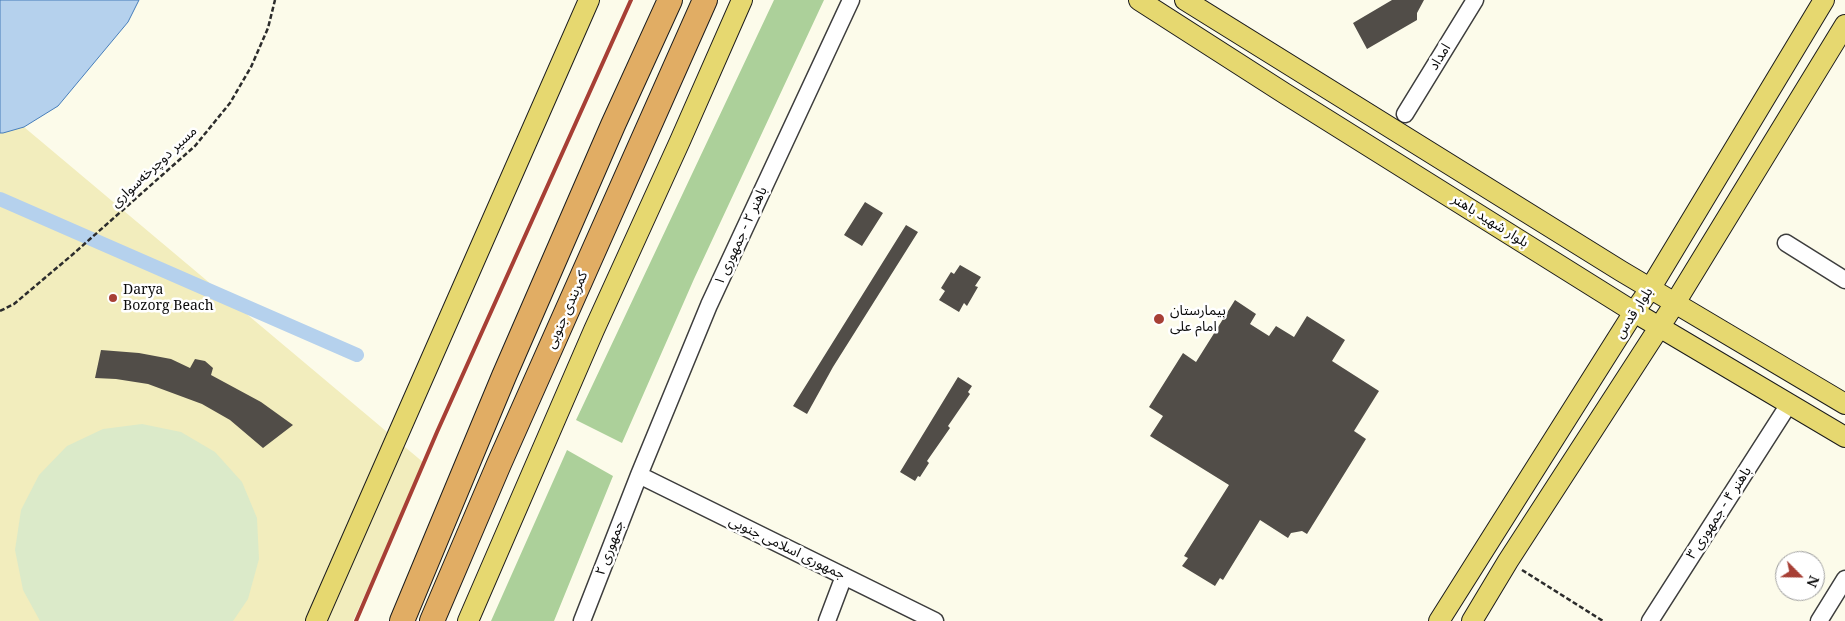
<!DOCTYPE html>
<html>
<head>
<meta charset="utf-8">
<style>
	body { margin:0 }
	#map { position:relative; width:1845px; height:621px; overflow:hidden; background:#fcfbea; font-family:"Noto Serif",serif }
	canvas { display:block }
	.north { position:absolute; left:1775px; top:551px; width:50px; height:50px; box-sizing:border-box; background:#fff; border:1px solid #9d9d9d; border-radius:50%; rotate:113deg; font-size:14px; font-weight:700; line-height:20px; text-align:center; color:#0a0a0a }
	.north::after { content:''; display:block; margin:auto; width:18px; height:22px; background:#a73f35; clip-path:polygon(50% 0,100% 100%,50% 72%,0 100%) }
</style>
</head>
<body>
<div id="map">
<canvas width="1845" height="621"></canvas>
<div class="north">N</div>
</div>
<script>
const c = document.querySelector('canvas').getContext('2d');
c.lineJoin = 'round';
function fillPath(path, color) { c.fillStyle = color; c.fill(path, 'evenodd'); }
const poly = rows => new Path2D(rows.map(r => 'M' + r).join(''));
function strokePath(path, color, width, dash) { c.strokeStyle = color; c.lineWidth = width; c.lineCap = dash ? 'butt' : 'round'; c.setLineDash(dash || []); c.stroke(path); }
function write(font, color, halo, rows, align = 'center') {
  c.font = font + ' "Noto Serif","Noto Sans Arabic",serif'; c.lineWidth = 5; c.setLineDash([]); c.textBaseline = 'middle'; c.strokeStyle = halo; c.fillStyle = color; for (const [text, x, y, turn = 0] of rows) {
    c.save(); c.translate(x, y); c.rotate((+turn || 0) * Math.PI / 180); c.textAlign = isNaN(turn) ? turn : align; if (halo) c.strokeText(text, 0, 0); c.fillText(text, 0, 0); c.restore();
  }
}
const forest = poly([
	[774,0,824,0,694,279,622,443,576,420],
	[567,450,613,476,554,621,491,621]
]);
const sand = poly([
	[24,127,424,463,353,621,0,621,0,133]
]);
const pitch = poly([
	[142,424,181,432,215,452,242,482,257,518,259,559,248,599,233,621,40,621,23,590,15,550,21,510,39,475,67,446,103,429]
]);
const water = poly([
	[0,0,139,0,128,22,58,106,24,127,3,133,0,133,0,0]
]);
const canal = poly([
	[0,199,357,355]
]);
const building = poly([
	[1392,0,1424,0,1417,13,1417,20,1367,49,1353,23],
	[865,202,883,213,862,246,844,235],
	[906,225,918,232,833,367,807,414,793,406],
	[960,265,981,277,975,286,978,287,967,306,964,303,959,312,939,300,945,291,941,288,951,272,954,274],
	[1235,300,1256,314,1250,324,1269,336,1276,326,1294,337,1307,316,1345,340,1332,361,1379,391,1354,431,1366,439,1307,534,1302,531,1291,533,1288,538,1260,520,1223,580,1220,578,1215,586,1182,566,1188,558,1184,556,1229,485,1150,436,1163,416,1149,407,1183,353,1196,362],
	[101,350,139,353,171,359,190,368,195,359,205,361,213,368,211,375,261,402,293,425,263,448,230,420,202,404,148,384,116,379,95,378],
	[958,377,972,386,968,392,970,394,948,426,950,428,927,461,929,463,920,477,918,476,915,481,900,472]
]);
const path = poly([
	[0,311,14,304,72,255,195,146,230,103,251,67,268,28,275,0],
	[1522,570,1603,621]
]);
const minor = poly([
	[1405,114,1475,0],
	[1786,243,1845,280],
	[639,475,935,621],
	[582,621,639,475,709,305,851,0],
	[827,621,844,576],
	[1650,621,1789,404],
	[1819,621,1845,579]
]);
const major = poly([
	[1139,0,1284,93,1634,312,1845,437],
	[1185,0,1621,271,1845,404],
	[316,621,589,0],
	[468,621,594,330,680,141,742,0],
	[1439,621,1634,312,1650,289,1824,0],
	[1472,621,1508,561,1675,303,1845,25]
]);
const highway = poly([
	[402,621,504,376,613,125,670,0],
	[432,621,499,464,705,0]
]);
const rail = poly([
	[356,621,437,432,631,0]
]);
const markers = [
	[113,298,5,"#a73f35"],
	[1159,319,6,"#a73f35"]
];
const streetNames = [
	["امداد",1440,57,-58],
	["مسیر دوچرخه‌سواری",154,167,-43],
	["بلوار شهید باهنر",1490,221,32],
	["باهنر ۲ - جمهوری ۱",741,236,-65],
	["کمربندی جنوبی",567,310,-66],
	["بلوار قدس",1634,313,-57],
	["باهنر ۴ - جمهوری ۳",1719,513,-57],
	["جمهوری ۲",610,548,-69],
	["جمهوری اسلامی جنوبی",787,548,26]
];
const poiNames = [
	["Darya",123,290],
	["Bozorg Beach",123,306],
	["بیمارستان",1170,311],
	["امام علی",1170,327]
];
fillPath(forest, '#acd09a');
fillPath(sand, '#f2edbd');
fillPath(pitch, '#dbeac9');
fillPath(water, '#b5d1ed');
strokePath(water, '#467dba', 1);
strokePath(canal, '#b5d1ed', 14);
fillPath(building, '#514d48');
strokePath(minor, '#3d3d3d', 19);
strokePath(major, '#1b1b1b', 22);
strokePath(highway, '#1b1b1b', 26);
strokePath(path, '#2c2c2c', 2.5, [5, 2.5]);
strokePath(minor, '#fff', 16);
strokePath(major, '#e6d870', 20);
strokePath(highway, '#e1ad64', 24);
strokePath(rail, '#a73f35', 4);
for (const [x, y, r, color] of markers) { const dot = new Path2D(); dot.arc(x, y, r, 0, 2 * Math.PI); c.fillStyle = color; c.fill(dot); strokePath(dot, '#fff', 2); }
write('14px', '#0a0a0a', '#fff', streetNames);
write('14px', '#0a0a0a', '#fff', poiNames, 'left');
</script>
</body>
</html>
